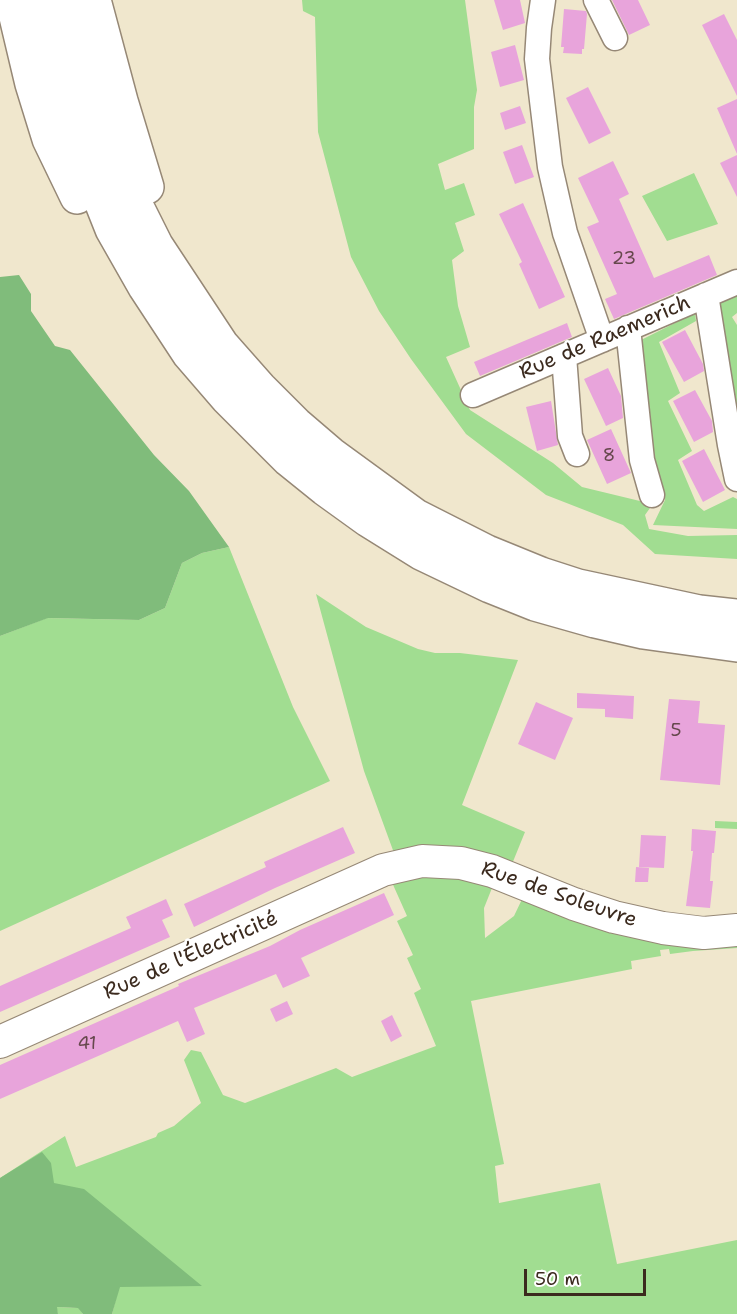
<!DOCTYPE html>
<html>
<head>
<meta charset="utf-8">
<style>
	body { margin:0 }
	#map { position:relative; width:737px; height:1314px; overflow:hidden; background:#f0e7cd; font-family:"Shantell Sans",sans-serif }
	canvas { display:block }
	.scale { position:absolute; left:524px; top:1269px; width:122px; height:27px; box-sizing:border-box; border:3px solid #3b2a1e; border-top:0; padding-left:8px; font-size:18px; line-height:21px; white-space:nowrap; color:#3b2a1e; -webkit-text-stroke:4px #fff; paint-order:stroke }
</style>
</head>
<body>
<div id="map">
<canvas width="737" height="1314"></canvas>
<div class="scale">50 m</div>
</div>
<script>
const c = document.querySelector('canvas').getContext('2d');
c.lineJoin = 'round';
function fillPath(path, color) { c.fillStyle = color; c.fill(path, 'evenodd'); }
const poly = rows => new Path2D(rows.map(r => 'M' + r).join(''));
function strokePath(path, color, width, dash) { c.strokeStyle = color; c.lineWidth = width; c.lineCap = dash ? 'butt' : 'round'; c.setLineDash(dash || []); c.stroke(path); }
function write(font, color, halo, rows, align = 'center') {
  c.font = font + ' "Shantell Sans",sans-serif'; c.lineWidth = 5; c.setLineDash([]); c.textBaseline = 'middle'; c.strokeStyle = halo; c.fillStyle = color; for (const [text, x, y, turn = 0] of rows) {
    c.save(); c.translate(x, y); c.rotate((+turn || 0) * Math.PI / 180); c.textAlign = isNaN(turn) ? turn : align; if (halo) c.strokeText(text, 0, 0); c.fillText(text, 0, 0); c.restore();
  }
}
const green = poly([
	[302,0,465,0,477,90,474,107,474,149,438,164,445,190,464,183,475,215,455,223,464,251,452,260,458,306,470,347,446,357,470,410,553,463,582,487,644,502,650,508,645,515,649,529,688,536,737,535,737,559,655,554,623,525,546,495,466,434,411,359,379,311,351,257,318,132,315,17,303,11],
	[694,173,718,224,667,241,642,196],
	[737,291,737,313,732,317,737,325,737,440,718,298],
	[695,313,696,321,659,342,680,393,668,401,692,451,678,460,697,505,704,511,733,497,737,499,737,529,653,525,665,500,646,426,641,340],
	[229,547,293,707,330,781,0,931,0,636,47,618,139,620,165,608,182,563,202,553],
	[316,594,366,627,418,649,435,653,460,653,518,660,462,805,525,832,512,864,394,853,364,771],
	[715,821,737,822,737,829,715,828],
	[422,871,494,883,484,908,485,938,514,916,525,893,660,943,669,945,678,939,737,939,737,948,693,951,670,954,669,949,660,950,661,956,631,961,632,969,471,1001,504,1164,495,1166,499,1203,600,1183,617,1264,737,1240,737,1314,112,1314,119,1287,0,1178,65,1136,76,1167,156,1137,158,1133,174,1126,201,1103,184,1060,191,1050,201,1052,223,1095,245,1103,336,1068,352,1077,436,1046,414,993,421,989,407,958,413,955,397,921,407,916,390,878],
	[56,1307,79,1308,83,1314,58,1314]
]);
const forest = poly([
	[19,275,31,294,31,311,55,346,70,350,154,455,189,491,229,547,202,553,182,563,165,608,139,620,48,618,0,636,0,277],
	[42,1152,51,1163,54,1183,84,1189,202,1286,120,1287,112,1314,83,1314,78,1308,57,1307,58,1314,0,1314,0,1178]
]);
const building = poly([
	[494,0,520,0,525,23,503,30],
	[612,0,638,0,650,25,629,35],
	[564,9,586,11,587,14,584,49,582,49,582,54,563,53,564,47,561,47],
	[724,14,737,40,737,96,702,25],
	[515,45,524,80,500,87,491,52],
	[588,87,611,133,589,144,566,98],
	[737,99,737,154,717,108],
	[520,106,526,123,505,130,500,113],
	[522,145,534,177,515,184,503,152],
	[737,155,737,197,720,163],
	[613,161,629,194,619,199,654,278,709,255,717,275,614,319,605,299,617,294,587,227,599,222,578,178],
	[523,203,565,297,539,309,519,264,522,262,499,214],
	[567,323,572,337,480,376,474,362],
	[685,330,703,364,704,371,684,382,662,342],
	[608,368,621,396,623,418,606,426,584,379],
	[695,390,712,421,713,432,694,442,673,401],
	[551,401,558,445,537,451,526,407],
	[611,429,631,473,607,484,587,440],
	[704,449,725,490,703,502,682,461],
	[577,693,634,696,633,719,605,717,605,709,577,708],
	[669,699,700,701,698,723,725,725,720,785,660,780],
	[536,702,573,718,555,760,518,744],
	[343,827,355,853,275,888,194,927,184,904,266,867,264,862],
	[692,829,716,831,714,853,712,853,710,881,713,881,710,908,686,906,693,851,691,851],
	[641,835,666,836,664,868,639,867],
	[636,867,649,868,648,882,635,882],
	[384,893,394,915,301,958,310,976,283,988,276,974,194,1008,205,1034,187,1042,178,1021,0,1099,0,1065,179,986,178,984,270,946,300,930],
	[166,899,173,915,162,920,170,937,0,1012,0,986,131,928,126,917],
	[287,1001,293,1014,276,1022,270,1009],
	[392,1015,402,1036,391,1042,381,1021]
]);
const minor = poly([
	[543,0,539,28,537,59,550,167,565,233,602,340],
	[596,0,615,38],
	[706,295,730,445,737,479],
	[628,328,642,460,652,495],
	[564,356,570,436,577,454],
	[473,395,737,282]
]);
const major = poly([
	[0,1042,383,870,422,861,461,863,492,871,574,904,614,917,663,928,704,933,737,930]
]);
const highway = poly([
	[12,0,32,84,49,139,77,197],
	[37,0,49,50,69,121,112,229,145,287,189,354,227,398,289,460,325,489,368,520,421,553,490,586,535,604,595,621,643,632,737,645],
	[67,0,100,120,125,183,156,245,222,345,260,388,296,424,331,454,416,516,487,552,541,574,578,586,699,612,737,616],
	[94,0,121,101,147,187]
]);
const numberNames = [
	["23",624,259],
	["8",609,456],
	["5",676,731],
	["41",87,1044]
];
const streetNames = [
	["Rue de Raemerich",605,338,-23],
	["Rue de Soleuvre",559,895,19],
	["Rue de l'Électricité",191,956,-24]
];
fillPath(green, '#a1dd91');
fillPath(forest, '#80bc7b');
fillPath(building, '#e8a4db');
strokePath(minor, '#968876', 27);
strokePath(major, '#968876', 34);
strokePath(highway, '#968876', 36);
strokePath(minor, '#fff', 24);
strokePath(major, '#fff', 32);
strokePath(highway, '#fff', 33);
write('18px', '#66484d', null, numberNames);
write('21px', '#3b2a1e', '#fff', streetNames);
</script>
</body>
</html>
